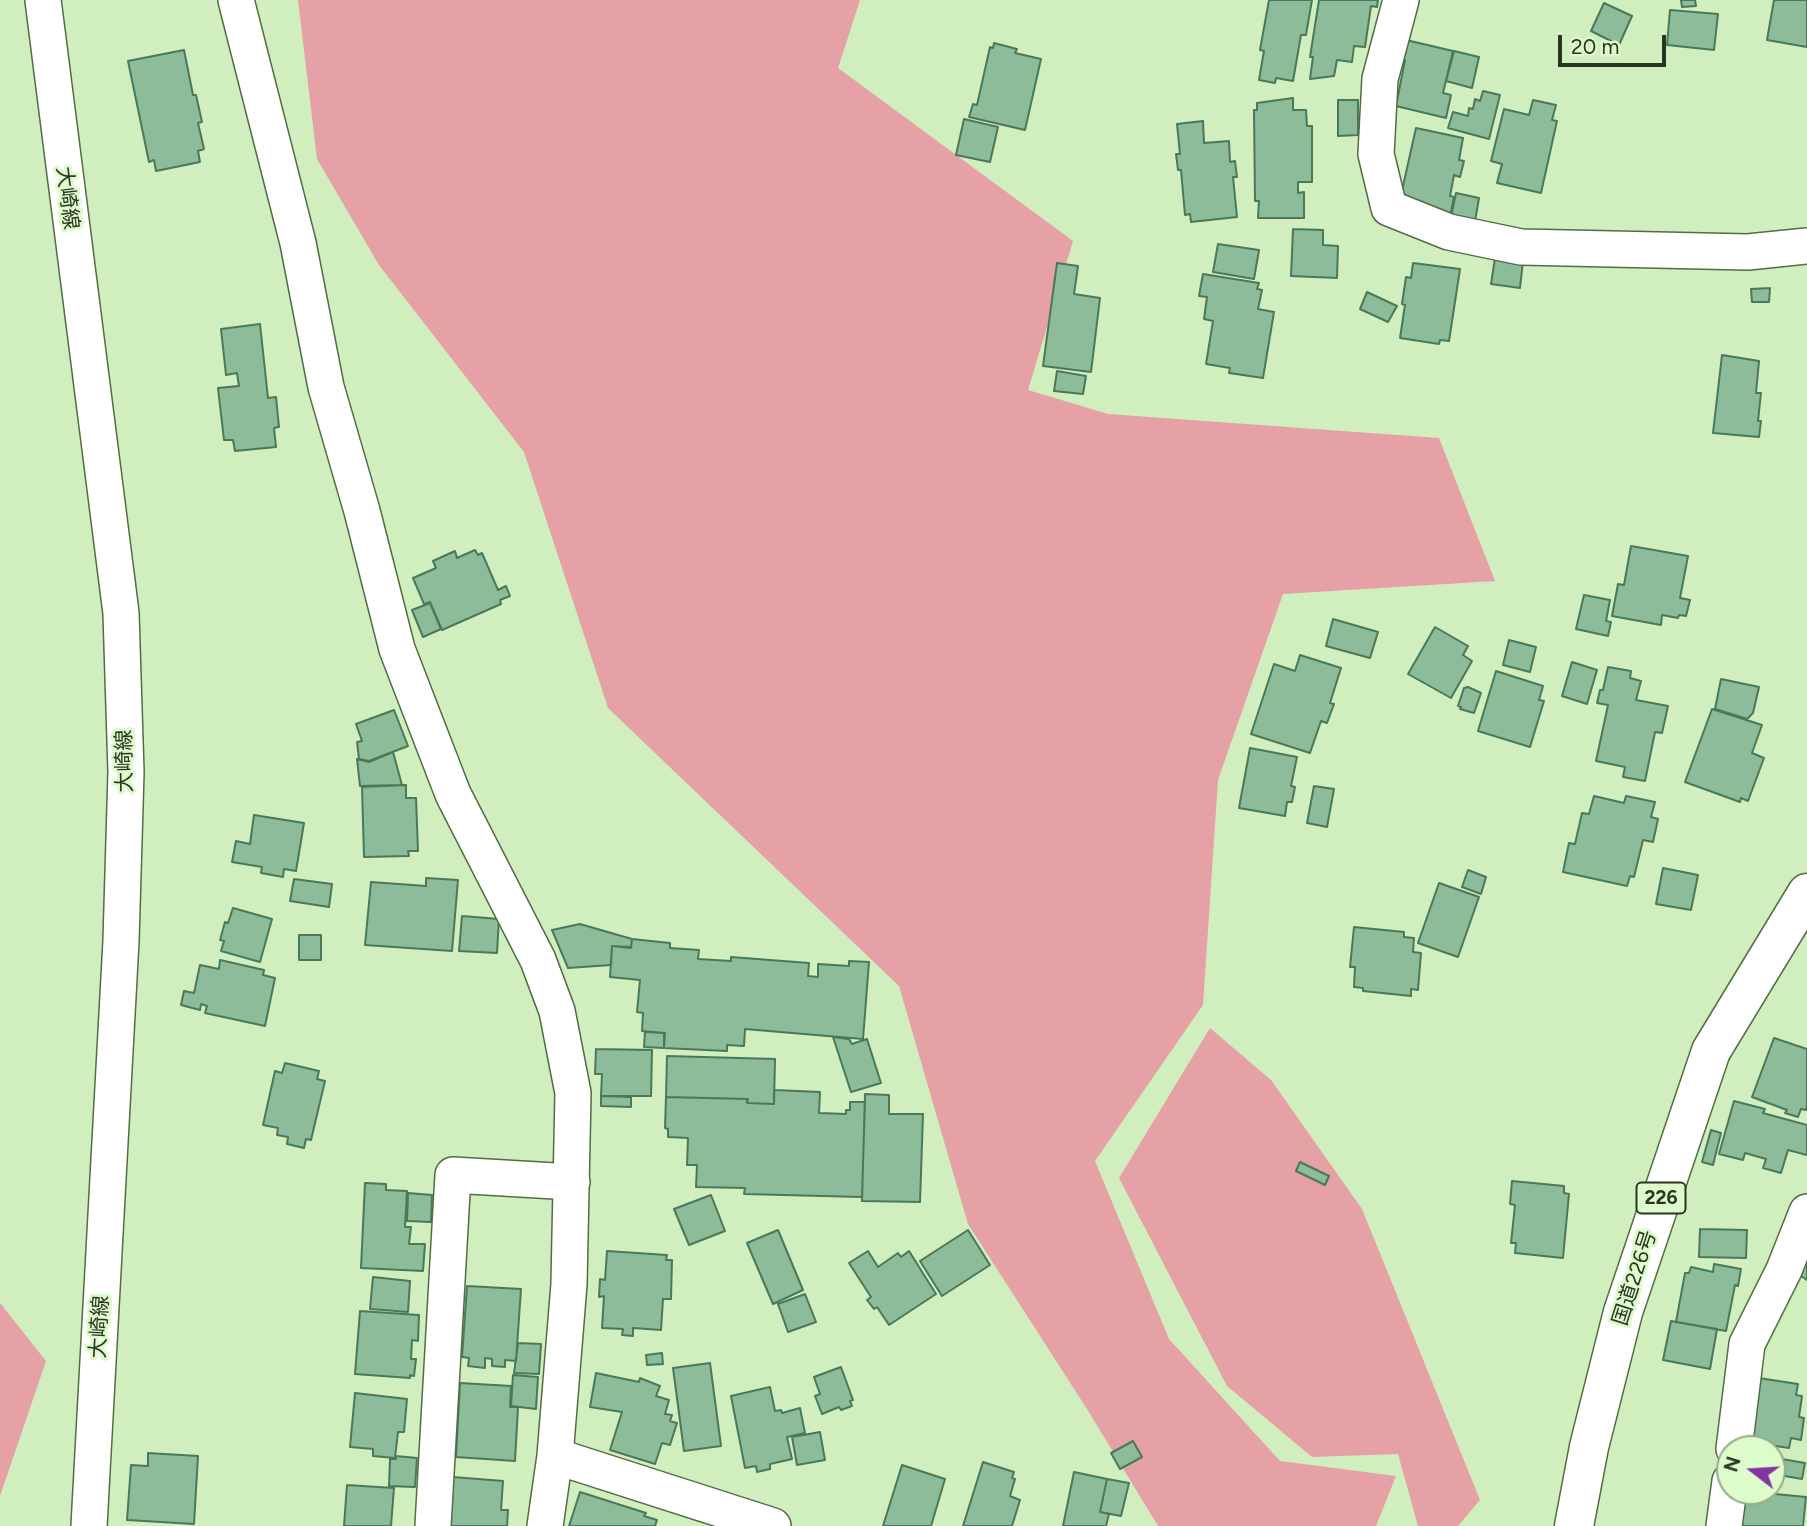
<!DOCTYPE html>
<html>
<head>
<meta charset="utf-8">
<style>
	body { margin:0 }
	#map { position:relative; width:1807px; height:1526px; overflow:hidden; background:#d0eebe; font-family:Figtree,sans-serif }
	canvas { display:block }
	.north { position:absolute; left:1716px; top:1435px; width:70px; height:70px; box-sizing:border-box; background:#ddfbcb; border:2px solid #95ac88; border-radius:50%; rotate:287deg; font-size:19px; font-weight:700; line-height:28px; text-align:center; color:#2a3523 }
	.north::after { content:''; display:block; margin:auto; width:24px; height:32px; background:#8233a4; clip-path:polygon(50% 0,100% 100%,50% 72%,0 100%) }
	.scale { position:absolute; left:1558px; top:35px; width:108px; height:32px; box-sizing:border-box; border:4px solid #2a3523; border-top:0; padding-left:9px; font-size:21px; line-height:24px; white-space:nowrap; color:#2a3523; -webkit-text-stroke:5px #ddfbcb; paint-order:stroke }
</style>
</head>
<body>
<div id="map">
<canvas width="1807" height="1526"></canvas>
<div class="north">N</div>
<div class="scale">20 m</div>
</div>
<script>
const c = document.querySelector('canvas').getContext('2d');
c.lineJoin = 'round';
function fillPath(path, color) { c.fillStyle = color; c.fill(path, 'evenodd'); }
const poly = rows => new Path2D(rows.map(r => 'M' + r).join(''));
function strokePath(path, color, width, dash) { c.strokeStyle = color; c.lineWidth = width; c.lineCap = dash ? 'butt' : 'round'; c.setLineDash(dash || []); c.stroke(path); }
function write(font, color, halo, rows, align = 'center') {
  c.font = font + ' Figtree,"Noto Sans JP",sans-serif'; c.lineWidth = 6; c.setLineDash([]); c.textBaseline = 'middle'; c.strokeStyle = halo; c.fillStyle = color; for (const [text, x, y, turn = 0] of rows) {
    c.save(); c.translate(x, y); c.rotate((+turn || 0) * Math.PI / 180); c.textAlign = isNaN(turn) ? turn : align; if (halo) c.strokeText(text, 0, 0); c.fillText(text, 0, 0); c.restore();
  }
}
const green = poly([
	[298,0,860,0,838,68,1073,241,1028,390,1108,414,1439,438,1495,581,1283,594,1218,780,1203,1005,1095,1161,1169,1339,1280,1461,1396,1476,1376,1526,1158,1526,1087,1409,968,1224,899,986,608,708,524,452,379,265,317,159],
	[1210,1028,1271,1080,1362,1209,1480,1500,1458,1526,1418,1526,1398,1454,1312,1457,1227,1386,1119,1178],
	[0,1303,46,1361,0,1496]
]);
const building = poly([
	[1269,0,1312,0,1306,35,1301,35,1293,81,1276,78,1275,83,1259,80,1264,51,1260,50,1269,0],
	[1319,0,1378,0,1377,7,1371,6,1365,47,1354,46,1352,62,1337,60,1334,76,1310,79,1313,57,1310,57,1319,0],
	[1681,0,1695,0,1696,6,1682,7,1681,0],
	[1774,0,1807,0,1807,47,1767,40,1774,0],
	[1604,3,1632,16,1619,45,1591,31,1604,3],
	[1670,10,1718,14,1714,50,1667,45,1670,10],
	[1402,39,1453,51,1443,93,1451,95,1446,118,1396,106,1405,60,1398,58,1402,39],
	[994,43,1017,49,1015,53,1041,59,1025,130,969,117,973,104,977,105,990,47,993,48,994,43],
	[184,50,193,95,196,95,202,122,198,123,204,149,198,151,200,162,156,171,154,160,149,162,128,61,184,50],
	[1454,51,1479,57,1472,88,1446,81,1454,51],
	[1483,91,1500,95,1489,139,1448,128,1453,112,1468,116,1469,108,1473,109,1475,99,1480,101,1483,91],
	[1293,98,1293,110,1306,110,1307,126,1312,126,1312,182,1298,182,1298,193,1304,192,1304,218,1258,218,1259,201,1255,201,1254,110,1257,110,1257,103,1293,98],
	[1338,100,1358,100,1358,135,1338,136,1338,100],
	[1533,100,1556,105,1552,120,1557,121,1541,193,1497,183,1502,164,1491,161,1504,109,1529,115,1533,100],
	[964,119,998,127,990,162,956,155,964,119],
	[1203,121,1204,143,1229,141,1230,162,1235,161,1237,177,1233,177,1237,217,1191,222,1190,214,1185,215,1181,170,1178,170,1176,154,1180,154,1177,124,1203,121],
	[1416,128,1463,138,1459,160,1464,161,1460,177,1454,175,1450,196,1454,197,1450,217,1403,206,1406,195,1401,195,1416,128],
	[1456,193,1479,198,1474,227,1450,222,1456,193],
	[1293,229,1323,230,1323,245,1338,246,1337,278,1291,276,1293,229],
	[1218,244,1259,250,1254,279,1213,272,1218,244],
	[1495,258,1523,261,1520,288,1491,284,1495,258],
	[1057,263,1078,266,1074,294,1100,298,1091,372,1043,366,1057,263],
	[1413,263,1460,269,1449,341,1440,340,1439,344,1400,338,1405,305,1402,304,1406,277,1411,278,1413,263],
	[1203,274,1259,283,1257,289,1262,290,1258,309,1274,312,1263,378,1229,373,1230,368,1206,364,1213,321,1204,319,1207,297,1199,296,1203,274],
	[1770,288,1769,302,1752,302,1751,289,1770,288],
	[1367,292,1397,306,1388,322,1360,309,1367,292],
	[260,324,268,398,276,397,279,427,274,428,276,447,235,451,233,440,224,440,218,388,239,386,237,373,226,375,221,329,260,324],
	[1722,355,1759,361,1756,393,1761,393,1758,421,1761,421,1759,437,1713,433,1722,355],
	[1057,371,1086,376,1083,394,1054,391,1057,371],
	[1631,546,1688,556,1680,598,1690,600,1686,616,1679,615,1678,618,1662,615,1661,625,1612,616,1618,584,1624,585,1631,546],
	[475,550,478,555,482,553,498,590,506,586,510,596,500,600,501,604,442,630,430,602,424,604,413,578,436,568,433,561,455,551,457,558,475,550],
	[1584,595,1610,600,1606,621,1611,622,1608,636,1576,629,1584,595],
	[430,603,441,629,423,637,412,610,430,603],
	[1333,619,1378,632,1370,658,1326,646,1333,619],
	[1435,627,1468,646,1463,655,1472,661,1451,698,1408,674,1435,627],
	[1509,640,1536,647,1530,672,1503,665,1509,640],
	[1300,655,1341,668,1330,703,1334,704,1327,723,1321,721,1310,753,1251,734,1274,664,1295,671,1300,655],
	[1572,662,1597,670,1587,704,1562,696,1572,662],
	[1608,667,1631,671,1630,678,1641,681,1636,700,1668,706,1662,733,1655,732,1645,781,1623,777,1625,767,1596,761,1608,705,1597,703,1600,690,1603,690,1608,667],
	[1496,671,1543,686,1539,700,1544,701,1530,747,1478,731,1496,671],
	[1721,679,1759,687,1753,713,1747,719,1715,709,1721,679],
	[1468,687,1481,693,1474,713,1460,709,1461,707,1458,706,1464,688,1468,687],
	[1712,709,1762,725,1752,753,1764,758,1748,801,1741,798,1740,802,1685,782,1712,709],
	[394,710,408,746,369,761,359,759,357,742,362,741,356,724,394,710],
	[1250,748,1297,757,1291,786,1295,787,1292,802,1287,802,1285,816,1239,808,1250,748],
	[393,752,402,785,360,786,357,759,369,762,393,752],
	[406,785,406,798,416,798,418,851,408,851,409,856,364,857,362,787,406,785],
	[1314,786,1334,789,1327,827,1307,823,1314,786],
	[1594,796,1624,803,1626,796,1655,802,1651,817,1658,819,1653,842,1643,840,1634,877,1630,876,1627,886,1563,872,1569,843,1575,844,1582,813,1589,814,1594,796],
	[254,815,304,823,296,871,284,869,283,877,261,873,262,867,232,862,236,841,250,844,254,815],
	[1663,868,1698,875,1691,910,1656,904,1663,868],
	[1468,870,1486,877,1481,894,1462,887,1468,870],
	[426,878,458,880,452,951,365,945,371,882,426,886,426,878],
	[294,879,332,884,329,907,290,901,294,879],
	[1439,883,1479,897,1458,957,1418,943,1439,883],
	[233,908,272,919,260,962,221,951,224,941,220,940,225,922,228,923,233,908],
	[462,916,499,919,497,953,459,951,462,916],
	[580,924,632,939,631,947,612,946,611,965,568,968,552,930,580,924],
	[1354,927,1404,932,1404,937,1414,938,1413,952,1421,953,1418,990,1411,989,1411,996,1363,991,1363,988,1354,987,1355,967,1350,967,1354,927],
	[299,935,321,935,321,960,299,960,299,935],
	[632,939,670,943,670,948,699,950,698,959,731,961,731,957,809,963,808,976,818,977,818,964,849,966,849,961,869,962,863,1039,745,1029,744,1046,727,1045,727,1051,664,1048,665,1033,642,1031,643,1013,637,1012,640,980,610,977,612,946,631,948,632,939],
	[220,960,264,970,263,975,275,978,265,1026,205,1013,207,1006,201,1004,200,1010,181,1005,184,991,194,993,200,965,219,969,220,960],
	[645,1032,664,1033,664,1048,644,1047,645,1032],
	[833,1037,849,1039,852,1044,867,1039,881,1083,851,1092,833,1037],
	[1774,1038,1807,1049,1807,1106,1806,1110,1801,1109,1798,1117,1785,1113,1787,1110,1752,1097,1774,1038],
	[596,1049,652,1050,651,1096,601,1096,602,1074,595,1074,596,1049],
	[667,1056,775,1059,774,1104,747,1103,748,1099,666,1097,667,1056],
	[285,1063,319,1071,317,1079,325,1081,311,1140,306,1139,304,1148,287,1144,288,1137,277,1135,278,1128,263,1125,275,1071,282,1073,285,1063],
	[774,1090,820,1092,819,1113,846,1114,846,1110,850,1110,850,1102,865,1102,862,1197,744,1194,745,1188,696,1187,697,1165,687,1165,688,1138,668,1137,668,1129,665,1128,666,1097,747,1099,747,1103,774,1104,774,1090],
	[865,1094,889,1095,889,1114,923,1114,920,1202,862,1201,865,1094],
	[601,1096,631,1097,631,1107,601,1106,601,1096],
	[1734,1101,1765,1109,1763,1113,1807,1125,1807,1155,1788,1150,1781,1173,1763,1168,1766,1159,1745,1153,1743,1160,1719,1154,1734,1101],
	[1711,1130,1721,1133,1713,1165,1702,1162,1711,1130],
	[1300,1162,1329,1176,1325,1185,1296,1171,1300,1162],
	[1512,1181,1564,1186,1564,1193,1569,1194,1563,1258,1515,1253,1516,1243,1511,1243,1515,1205,1510,1204,1512,1181],
	[365,1183,386,1184,386,1190,407,1191,405,1227,411,1227,409,1244,425,1244,423,1271,361,1268,365,1183],
	[408,1193,432,1195,431,1222,407,1221,408,1193],
	[711,1195,725,1231,689,1245,674,1209,711,1195],
	[1700,1229,1747,1230,1746,1258,1699,1257,1700,1229],
	[778,1230,803,1290,773,1304,747,1243,778,1230],
	[968,1230,990,1265,942,1296,920,1261,968,1230],
	[1807,1243,1807,1280,1795,1272,1807,1243],
	[607,1251,667,1255,666,1260,672,1260,671,1299,663,1299,661,1330,633,1328,633,1336,622,1335,623,1329,602,1328,604,1296,599,1297,600,1279,605,1280,607,1251],
	[868,1251,878,1267,898,1253,901,1257,909,1251,936,1294,889,1325,877,1307,874,1309,867,1300,871,1297,849,1263,868,1251],
	[1714,1264,1741,1269,1738,1286,1735,1285,1726,1331,1676,1322,1685,1273,1689,1273,1691,1267,1713,1272,1714,1264],
	[373,1277,410,1281,408,1312,370,1309,373,1277],
	[467,1286,521,1289,516,1361,505,1360,505,1367,492,1366,492,1359,485,1358,485,1368,468,1366,469,1358,462,1357,467,1286],
	[805,1294,816,1322,788,1332,778,1304,805,1294],
	[360,1311,419,1315,418,1341,412,1340,411,1359,416,1359,414,1376,410,1375,410,1378,355,1374,360,1311],
	[1671,1321,1717,1329,1710,1369,1663,1360,1671,1321],
	[518,1343,541,1344,539,1374,514,1373,518,1343],
	[662,1353,663,1364,647,1365,646,1355,662,1353],
	[710,1363,721,1446,684,1451,673,1368,710,1363],
	[841,1367,853,1400,850,1401,852,1406,841,1410,839,1407,822,1414,815,1396,820,1394,814,1377,841,1367],
	[596,1373,639,1382,640,1378,660,1386,656,1396,669,1400,665,1414,672,1415,670,1421,677,1423,670,1445,662,1443,655,1464,610,1450,622,1412,590,1407,596,1373],
	[513,1375,538,1377,536,1409,511,1406,513,1375],
	[1752,1377,1798,1384,1796,1395,1802,1396,1799,1417,1804,1418,1801,1440,1791,1438,1789,1448,1743,1441,1752,1377],
	[460,1383,511,1386,510,1407,518,1407,515,1461,456,1457,460,1383],
	[770,1387,775,1411,781,1410,782,1413,800,1408,805,1433,787,1437,792,1459,770,1464,770,1469,757,1472,756,1466,745,1468,731,1396,770,1387],
	[355,1393,407,1399,404,1432,398,1432,395,1458,373,1456,373,1449,350,1447,355,1393],
	[820,1432,825,1460,797,1465,792,1437,820,1432],
	[1133,1441,1142,1457,1120,1469,1111,1453,1133,1441],
	[148,1453,198,1456,194,1524,127,1520,131,1465,148,1466,148,1453],
	[396,1456,417,1458,415,1487,389,1486,390,1459,396,1459,396,1456],
	[1776,1458,1805,1463,1802,1479,1773,1474,1776,1458],
	[983,1462,1014,1472,1012,1478,1015,1479,1010,1496,1020,1500,1012,1526,963,1526,983,1462],
	[902,1465,945,1479,931,1526,883,1526,902,1465],
	[1074,1472,1107,1479,1100,1512,1109,1514,1106,1526,1063,1526,1074,1472],
	[453,1477,503,1481,501,1510,508,1510,507,1526,450,1526,453,1477],
	[1107,1479,1129,1483,1121,1516,1100,1512,1107,1479],
	[1772,1481,1777,1481,1775,1494,1806,1497,1803,1526,1741,1526,1743,1491,1772,1491,1772,1481],
	[347,1485,394,1488,391,1526,344,1526,347,1485],
	[580,1492,646,1513,644,1516,657,1520,655,1526,569,1526,580,1492]
]);
const minor = poly([
	[43,0,121,613,126,772,121,941,89,1526],
	[236,0,298,243,326,387,362,511,397,649,453,794,538,960,557,1011,573,1093,569,1284,555,1456,545,1526],
	[1401,0,1380,79,1376,154,1389,208,1449,232,1521,247,1748,252,1807,246],
	[1734,1449,1747,1344,1784,1270,1807,1212],
	[555,1456,773,1526],
	[433,1526,453,1175,572,1182],
	[1724,1526,1730,1481]
]);
const highway = poly([
	[1574,1526,1589,1447,1623,1312,1711,1051,1807,893]
]);
const shields = [
	[1661,1198,49]
];
const shieldNames = [
	["226",1661,1198]
];
const streetNames = [
	["大崎線",67,198,83],
	["大崎線",125,761,-91],
	["国道226号",1635,1278,-72],
	["大崎線",100,1327,-87]
];
fillPath(green, '#e5a1a6');
fillPath(building, '#8cbc9a');
strokePath(building, '#4b7859', 2);
strokePath(minor, '#536d43', 38);
strokePath(highway, '#536d43', 41);
strokePath(minor, '#fff', 35);
strokePath(highway, '#fff', 38);
for (const [x, y, w] of shields) { const box = new Path2D(); box.roundRect(x - w / 2, y - 15.5, w, 31, 5); c.fillStyle = '#ddfbcb'; c.fill(box); strokePath(box, '#2a3523', 2); }
write('bold 19px', '#2a3523', null, shieldNames);
write('21px', '#2a3523', '#ddfbcb', streetNames);
</script>
</body>
</html>
